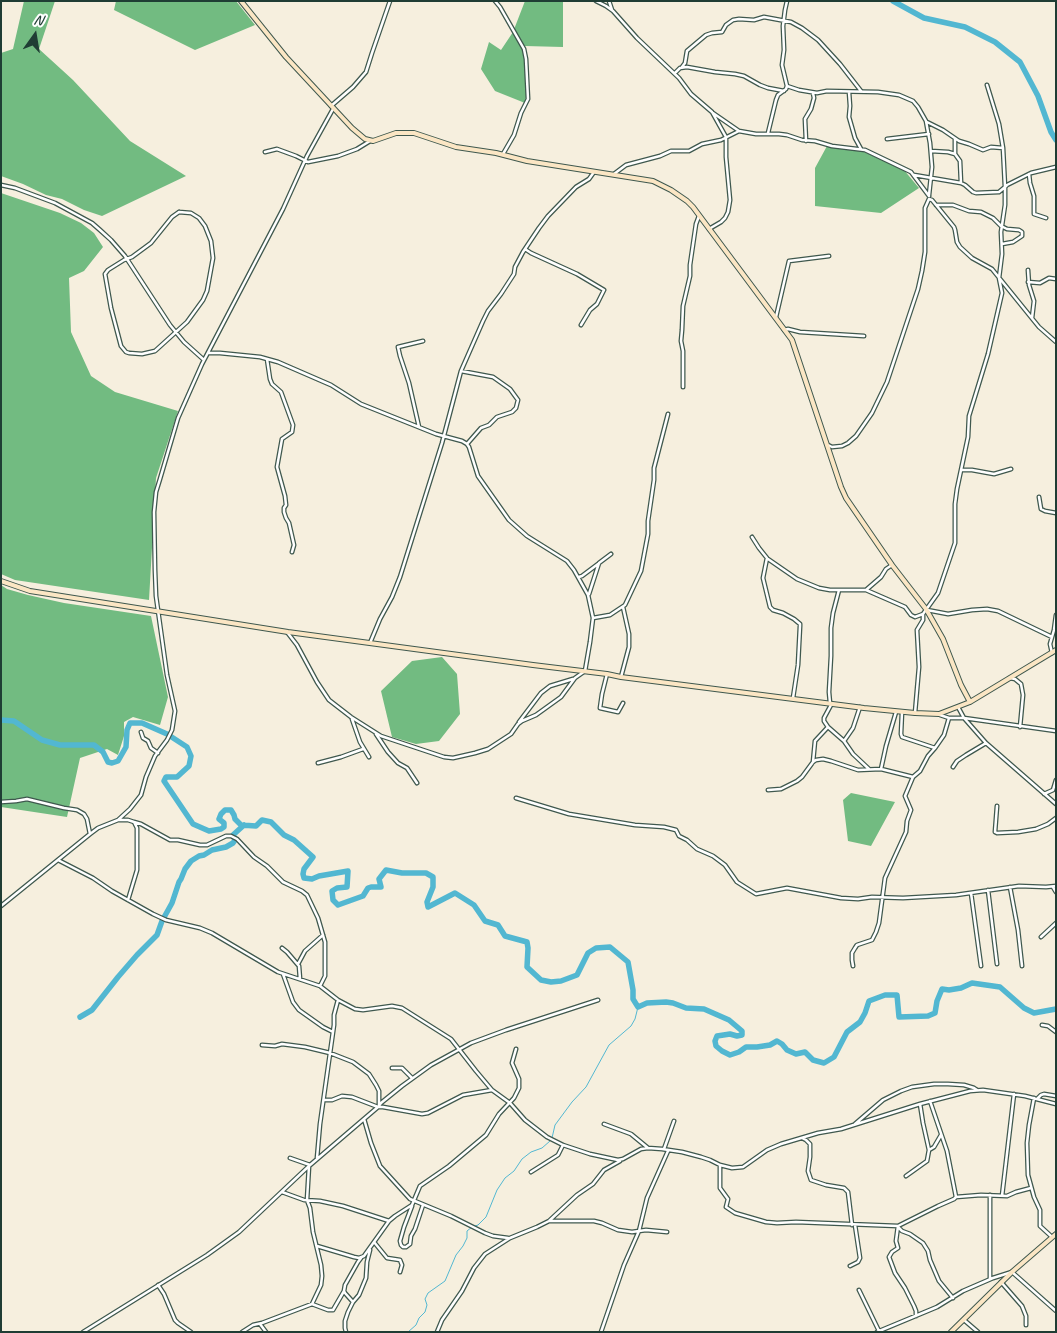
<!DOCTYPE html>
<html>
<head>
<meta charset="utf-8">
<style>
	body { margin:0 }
	#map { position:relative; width:1057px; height:1333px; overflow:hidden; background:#f6efde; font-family:Caveat,sans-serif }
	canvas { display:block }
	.frame { position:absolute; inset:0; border:2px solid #1f3d34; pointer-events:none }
	.north { position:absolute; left:10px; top:10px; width:50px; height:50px; -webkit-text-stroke:4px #fff; paint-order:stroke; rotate:13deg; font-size:14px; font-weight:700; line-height:20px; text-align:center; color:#1f3d34 }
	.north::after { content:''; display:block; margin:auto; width:18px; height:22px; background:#1f3d34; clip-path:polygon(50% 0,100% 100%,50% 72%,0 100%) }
</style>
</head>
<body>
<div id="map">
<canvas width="1057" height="1333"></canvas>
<div class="frame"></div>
<div class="north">N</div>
</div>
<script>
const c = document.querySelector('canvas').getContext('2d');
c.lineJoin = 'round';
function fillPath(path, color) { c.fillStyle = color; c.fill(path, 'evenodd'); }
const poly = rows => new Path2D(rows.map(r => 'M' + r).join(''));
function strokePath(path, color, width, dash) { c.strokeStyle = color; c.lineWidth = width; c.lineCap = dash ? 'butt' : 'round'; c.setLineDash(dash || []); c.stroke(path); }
const forest = poly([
	[24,1,55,1,39,49,73,80,130,141,186,176,102,216,84,210,62,199,46,195,23,184,1,176,1,53,13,49],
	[116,1,236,1,255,25,195,50,114,10],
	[525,1,563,1,563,47,525,46,528,86,525,103,495,91,481,69,489,42,501,50,513,32],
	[827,146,862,151,904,170,919,188,881,213,815,206,815,168],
	[1,193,60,213,81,223,94,233,103,247,84,271,69,278,71,332,91,376,115,392,178,411,156,478,149,600,15,580,1,574],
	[1,585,7,589,28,595,64,603,151,616,168,697,160,725,133,717,124,722,124,736,118,755,107,749,80,758,67,817,1,807],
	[442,657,457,674,460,714,439,741,416,744,392,737,381,691,412,661],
	[851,793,895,802,871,846,848,841,843,800]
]);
const stream = poly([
	[552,1138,555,1125,572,1102,586,1087,609,1045,631,1026,635,1019,638,1007],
	[408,1332,416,1325,419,1318,425,1312,427,1305,425,1299,428,1293,445,1281,456,1255,463,1246,467,1238,467,1231,472,1227,478,1225,486,1217,497,1190,505,1178,514,1171,522,1159,531,1152,542,1148,550,1141]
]);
const river = poly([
	[893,1,924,18,965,27,995,42,1020,62,1038,96,1051,132,1056,140],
	[1,720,14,721,42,740,60,745,94,745,103,752,108,762,112,763,118,761,126,747,127,730,130,723,142,723,167,734,187,747,191,756,189,766,177,777,166,777,164,781,193,824,209,831,221,829,224,827,224,823,219,819,221,814,225,810,231,810,234,815,235,819,241,825,256,826,262,820,271,822,284,835,294,840,313,857,304,869,303,874,304,878,312,879,319,876,348,871,347,887,337,888,332,891,333,900,338,905,363,896,368,888,371,887,381,887,379,879,386,870,402,873,426,873,433,877,433,887,427,902,428,907,455,893,474,905,485,921,498,925,505,936,527,942,528,948,527,967,541,980,551,982,561,981,577,975,588,953,596,948,610,947,628,962,633,990,633,999,638,1007,647,1003,666,1002,673,1003,686,1008,704,1009,729,1020,742,1031,742,1035,737,1036,730,1034,717,1036,715,1041,716,1046,722,1051,730,1055,739,1052,746,1047,757,1047,770,1045,777,1041,782,1044,787,1050,796,1054,805,1052,813,1060,824,1063,834,1057,847,1032,860,1022,865,1013,869,1001,885,995,897,995,899,1017,928,1016,935,1013,937,1001,942,989,949,990,961,988,972,983,1000,987,1024,1008,1034,1013,1056,1009],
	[80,1017,92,1010,118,977,137,955,157,935,162,921,172,903,179,882,181,879,185,869,191,861,199,856,204,855,212,850,226,847,233,843,235,840,233,835,244,825]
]);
const street = poly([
	[495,1,500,7,524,49,526,59,528,99,521,113,514,135,503,154],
	[596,1,606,6,613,11,637,38,679,78,691,94,712,112,726,137,726,157,730,200,728,212,725,218,721,222,709,229],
	[609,1,612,10],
	[682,67,685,63,687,51,706,35,712,33,722,32,726,25,733,20,739,19,754,20,764,17,791,22,802,28,818,40,840,64,861,91],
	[675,73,680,68,687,67,715,72,735,74,744,76,760,85,768,88,784,91],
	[787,86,799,90,817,93,827,91,878,92,899,95,913,101,918,107,926,121,930,143,932,167,929,195],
	[849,92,850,106,849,117,855,138,861,149],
	[331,106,353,87,366,72,372,53,390,1],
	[713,113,739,131],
	[927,122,943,130,959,141,969,144,983,150,991,147,1003,148],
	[768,133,776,100,778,95,786,89,787,86,782,65,784,50,783,26,785,10,787,1],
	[887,139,929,134],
	[955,139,955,154,960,161,961,183],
	[806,141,805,119,811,109,814,98,813,93],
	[931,151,948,152,955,154],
	[265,152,277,149,296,156,308,162,338,156,357,149,370,141],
	[614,174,626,165,660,156,671,151,689,151,702,144,721,140,739,131,756,134,779,134,787,135,802,140,815,141,832,146,865,150,911,172,929,196],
	[1029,174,1030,183,1034,196,1034,214,1046,218],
	[914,175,961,183,965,185,973,192,976,193,999,192,1005,187,1003,148,999,124,987,85],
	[1,185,15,188,55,203,92,223,100,230,111,240,125,256,170,325,184,342,204,360],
	[936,205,953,205,969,211,981,212,993,218,1001,226,1007,229,1019,230,1022,232,1022,236,1013,242,1002,244],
	[179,212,191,213,199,218,205,226,211,241,213,258,207,291,203,300,187,322,155,351,142,354,129,353,126,352,121,346,111,308,105,274,108,270,124,260,132,257,151,243,172,217,179,212],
	[525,249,531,253,577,274,604,290,597,304,590,310,581,325],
	[1028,270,1029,285,1034,301,1032,318],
	[1028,282,1040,283,1049,278,1056,279],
	[776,317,789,261,829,256],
	[784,330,788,329,800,332,864,336],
	[208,353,220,353,260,357,278,362,331,385,361,404,436,434,462,441,467,444,469,447,478,476,509,520,527,536,567,561,574,570,588,595,593,618,590,642,585,671,575,678,561,697,536,715,522,721,518,724,511,734,488,749,475,753,453,758,444,757,381,736,351,717,329,700,317,682,297,645,287,632],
	[267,359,270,379,272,384,281,392,293,425,292,432,282,439,277,467,285,496,286,505,284,508,284,512,286,518,289,523,294,545,292,552],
	[461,371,493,377,510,389,518,400,516,408,512,412,497,417,489,425,481,428,467,444],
	[683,387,683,351,681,341,682,330,683,306,690,276,690,265,696,224,699,216],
	[419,427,409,383,400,356,398,347,423,341],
	[828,445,832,447,842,446,848,443,856,436,872,413,887,382,918,289,922,271,925,252,925,208,929,199,932,200,954,227,955,230,957,242,960,247,972,258,992,269,1039,327,1056,342],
	[962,470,972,470,994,474,1011,469],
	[1039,497,1041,509,1045,511,1056,513],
	[752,537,759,548,767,558,763,578,770,607,773,610,783,613,794,619,800,624,800,626,798,665,793,698],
	[768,559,797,579,819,588,830,590,866,590,881,577,886,569,892,565],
	[579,577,582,576,598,564],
	[866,590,905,607,911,615,915,617,923,614,938,593,955,543,955,504,957,489,968,437,969,416,988,354,1002,293,999,278,1002,254,1001,232,1005,205,1005,187,1007,185,1031,173,1056,167],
	[589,594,599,563,611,554],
	[927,610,948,614,972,610,987,609,998,611,1052,637],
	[593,618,610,615,625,605,641,571,648,534,648,521,654,480,654,468,668,414],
	[370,643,380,619,392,597,400,577,442,443,461,371,483,321,488,311,501,294,514,274,515,267,523,252,539,228,548,216,576,187,589,179,594,172],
	[1052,653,1050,644,1054,630,1056,615],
	[607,674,602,694,600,708,618,712,623,703],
	[621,677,629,647,629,634,623,607],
	[1010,678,1015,679,1021,684,1023,695,1020,727],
	[830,703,829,692,831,656,831,628,833,613,839,590],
	[831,705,824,718,824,721,828,727,844,741],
	[860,707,853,728,844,741,853,754,869,769],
	[958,707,964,718,986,743,1056,804],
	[902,712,901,734,902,737,935,748],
	[915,713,919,667,917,630,923,620,923,614],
	[940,715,949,718,964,718,1056,731],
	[352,719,360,742,369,757],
	[519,722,541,693,550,686,573,679],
	[141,732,143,738,148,741,151,748,158,753],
	[376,734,388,752,398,763,407,768,417,783],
	[813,762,815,741,828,727],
	[318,763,341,757,363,749],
	[953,767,957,761,966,755,986,743],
	[881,769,886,746,896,712],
	[913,777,920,771,928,756,935,748,944,735,949,718],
	[768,790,781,789,797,781,802,777,813,762,816,760,823,759,831,761,858,770,881,769,913,777,905,796,911,810,907,821,906,832,885,878,879,923,876,932,872,940,857,945,855,948,852,953,852,960,853,966],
	[1044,794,1053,790,1056,780],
	[516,798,569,814,635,825,664,827,676,830,679,836,687,840,697,849,713,856,725,865,737,882,756,894,787,888,841,898,858,899,872,897,903,898,956,895,1019,886,1046,887,1056,886],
	[1,802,16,801,27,799,64,808,77,810,84,814,87,819,90,834],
	[997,806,995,832,997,833,1018,832,1036,829,1048,824,1056,818],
	[118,820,128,820,134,822,137,828,137,870,128,900],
	[134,822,141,824,170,840,178,840,200,845,207,845,226,836,231,836,237,839,254,857,267,866,283,882,302,891,307,895,318,918,325,942,325,976,320,986],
	[58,860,93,878,112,891,153,914,166,920,200,928,212,933,278,972,320,986,338,1000,355,1009,363,1010,392,1006,402,1008,451,1039,476,1071,492,1090],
	[1010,887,1018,930,1022,966],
	[1053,887,1056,892],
	[988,890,997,964],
	[971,893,981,966],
	[1,906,90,834,98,828,118,820,130,809,141,795,146,777,155,756,167,740,172,730,175,711,167,675,156,596,155,570,154,512,156,492,160,479,178,418,202,364,283,209,307,156,333,109],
	[1041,937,1056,923],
	[282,948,287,952,299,966,300,979],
	[298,964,305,951,323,935],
	[283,974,293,1002,299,1010,323,1027,333,1032],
	[1042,1025,1048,1026,1056,1032],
	[262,1045,275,1046,282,1044,305,1047,330,1053,353,1062,369,1074,376,1085,379,1091,379,1106],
	[392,1068,402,1068,412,1078],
	[1034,1098,1029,1125,1027,1143,1028,1175,1034,1197,1040,1210,1040,1226,1052,1237],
	[1038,1098,1041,1095,1044,1094,1056,1096],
	[324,1100,332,1100,342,1096,352,1097,378,1107],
	[920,1104,923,1123,929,1150],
	[378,1107,381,1103,402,1086,431,1065,471,1043,506,1030,598,1000],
	[364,1119,371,1143,380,1166,410,1199,451,1216,485,1233,493,1236,508,1238],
	[604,1124,631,1134,648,1148],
	[855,1124,883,1100,901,1091,912,1087,934,1084,948,1084,964,1085,974,1088,977,1090],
	[802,1138,806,1140,810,1144,810,1157,808,1171,811,1180,826,1185,844,1188,848,1192,852,1225],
	[664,1149,674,1121],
	[290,1158,310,1165],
	[317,1158,320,1124,334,1025,334,1015,338,1000],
	[720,1165,720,1188,728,1199,726,1207,735,1213,766,1222,777,1223,796,1222,898,1226,938,1206,954,1199,956,1197,947,1151,930,1101],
	[531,1172,558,1155,563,1145],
	[906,1176,927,1161,929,1150,934,1147,941,1135],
	[282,1192,304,1200,320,1201,343,1206,389,1221],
	[990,1195,990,1279],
	[1002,1196,1014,1094],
	[956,1197,981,1195,1007,1196,1016,1192,1031,1188],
	[412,1206,404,1227,400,1241,401,1245,403,1247,406,1247,410,1244,411,1236,415,1229,423,1205],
	[550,1221,594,1221,602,1223,618,1230,632,1232,646,1230,667,1232],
	[898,1226,896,1241,898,1248,892,1252,889,1257,895,1273,905,1288,914,1306,916,1311,916,1316],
	[898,1227,902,1231,910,1234,923,1243,928,1251,930,1260,939,1281,953,1298],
	[374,1242,387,1258,400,1260,402,1265,400,1272],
	[317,1246,354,1257,359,1258,364,1256,389,1221,395,1216,412,1205,420,1186,449,1166,486,1135,499,1114,514,1098,519,1088,519,1079,512,1063,516,1049],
	[850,1266,858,1262,860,1258,855,1225],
	[1001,1282,1022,1306,1026,1316,1026,1325],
	[158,1285,164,1294,175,1320,178,1323,191,1332],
	[859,1290,879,1331],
	[353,1302,345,1293,344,1291,345,1285,358,1262,361,1258],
	[312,1304,328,1310,333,1310,344,1291],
	[964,1320,978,1332],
	[260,1324,266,1332],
	[83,1332,207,1255,239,1232,309,1166,378,1107,383,1107,422,1114,428,1113,463,1095,492,1090,510,1103,525,1120,547,1137,563,1145,590,1154,618,1160,623,1159,641,1149,648,1148,662,1149,682,1152,701,1157,710,1160,720,1165,732,1168,743,1167,767,1150,781,1144,818,1133,841,1129,920,1104,970,1091,983,1090,1025,1096,1056,1104],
	[242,1332,253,1325,262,1323,312,1304,321,1285,322,1276,321,1265,313,1232,310,1208,307,1200,309,1166],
	[346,1332,345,1328,345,1321,348,1312,353,1302,359,1295,366,1278,367,1262,370,1250],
	[437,1332,442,1320,462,1291,474,1268,485,1254,510,1238,537,1227,549,1221,577,1195,593,1184,604,1170,620,1161],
	[601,1332,624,1265,639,1231,647,1198,668,1151],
	[877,1332,937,1307,963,1291,993,1278,1012,1272,1056,1311]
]);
const secondary = poly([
	[241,1,286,57,352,128,365,139,373,141,396,133,414,133,456,147,496,153,527,161,653,181,671,190,687,201,693,207,792,340,841,487,846,498,892,565,926,609,943,639,961,685,970,702],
	[1,581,30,591,288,632,533,665,607,674,621,677,864,708,915,713,939,714,970,702,1056,650],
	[951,1332,1012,1272,1056,1234]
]);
fillPath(forest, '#72bb81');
strokePath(stream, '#52b7d1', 1);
strokePath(river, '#52b7d1', 5.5);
strokePath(street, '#3f584e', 5);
strokePath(secondary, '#3f584e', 6);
strokePath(street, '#fff', 2.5);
strokePath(secondary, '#fbe6c4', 4);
</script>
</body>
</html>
